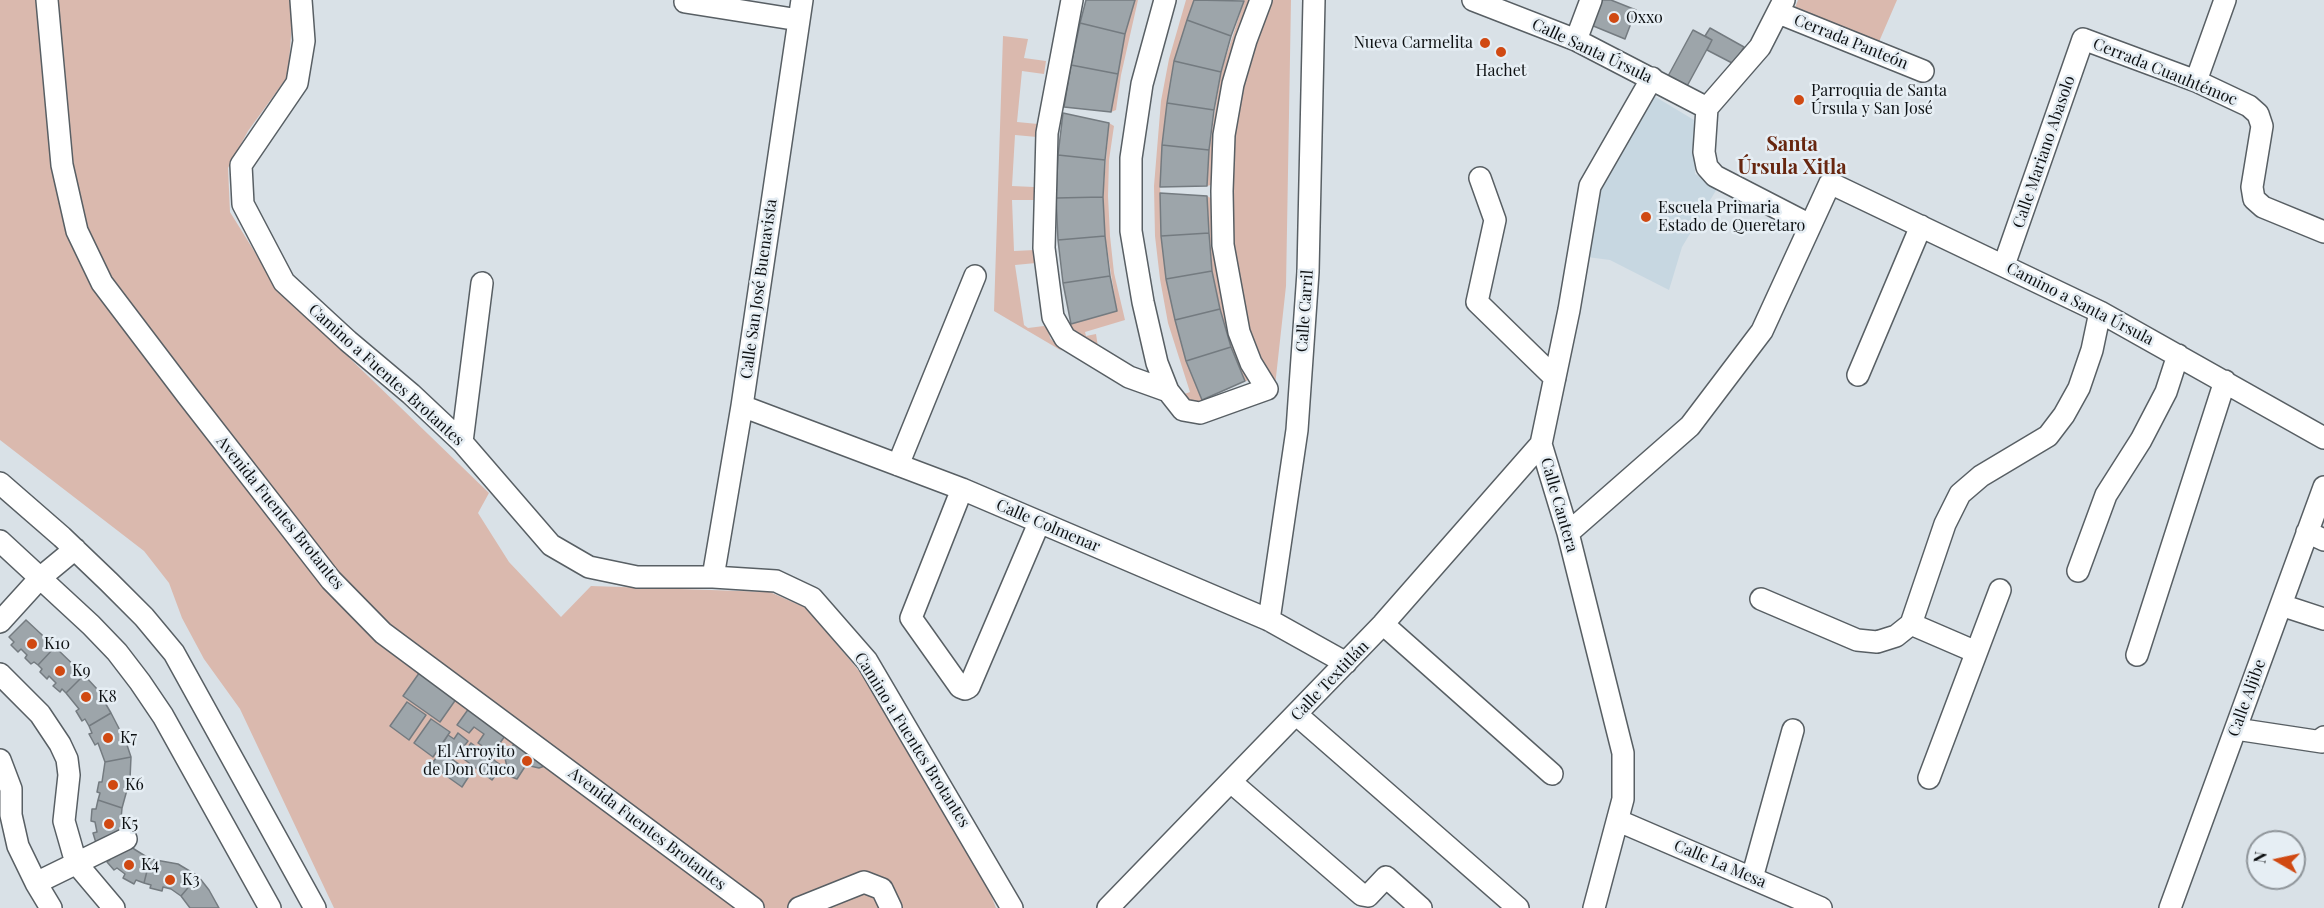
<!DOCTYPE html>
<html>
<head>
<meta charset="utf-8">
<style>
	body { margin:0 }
	#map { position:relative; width:2324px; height:908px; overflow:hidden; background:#d9e1e7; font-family:"Playfair Display",serif }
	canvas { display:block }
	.north { position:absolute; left:2246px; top:830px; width:60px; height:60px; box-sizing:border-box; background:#e6eef4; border:2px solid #8f959a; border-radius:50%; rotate:279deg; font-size:16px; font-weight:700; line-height:24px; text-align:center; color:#0d1012 }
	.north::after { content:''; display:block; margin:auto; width:21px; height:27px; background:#d04912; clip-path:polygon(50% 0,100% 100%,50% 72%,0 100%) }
</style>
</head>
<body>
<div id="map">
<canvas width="2324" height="908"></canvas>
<div class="north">N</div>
</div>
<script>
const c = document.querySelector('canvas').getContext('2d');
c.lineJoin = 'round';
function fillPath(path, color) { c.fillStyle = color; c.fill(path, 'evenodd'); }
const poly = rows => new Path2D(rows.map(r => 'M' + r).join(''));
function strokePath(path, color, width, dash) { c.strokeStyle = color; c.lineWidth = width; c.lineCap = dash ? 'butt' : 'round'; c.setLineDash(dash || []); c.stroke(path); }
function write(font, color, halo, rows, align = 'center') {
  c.font = font + ' "Playfair Display",serif'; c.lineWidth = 5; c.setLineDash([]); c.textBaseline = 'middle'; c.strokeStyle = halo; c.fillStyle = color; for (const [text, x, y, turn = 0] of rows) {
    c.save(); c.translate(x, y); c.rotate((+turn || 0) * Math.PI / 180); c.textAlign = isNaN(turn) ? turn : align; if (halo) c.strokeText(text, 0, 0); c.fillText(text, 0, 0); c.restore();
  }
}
const built = poly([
	[1654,96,1694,120,1695,174,1718,187,1682,247,1669,290,1610,260,1587,257,1597,186]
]);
const green = poly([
	[0,0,290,0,293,10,288,76,248,131,228,168,230,212,277,288,489,493,478,513,509,562,561,617,591,586,770,592,806,608,860,672,983,875,996,908,334,908,240,709,204,659,182,618,169,583,144,551,0,440],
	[1135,0,1138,0,1121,75,1116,110,1111,112,1125,34],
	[1186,0,1194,0,1174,61,1162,145,1160,187,1166,279,1186,361,1202,400,1190,404,1179,396,1190,392,1168,323,1160,279,1155,236,1154,186,1161,101,1169,59],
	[1243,0,1251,0,1214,184,1207,186,1209,150,1221,72,1244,1],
	[1267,0,1291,0,1286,286,1275,386,1260,364,1250,335,1229,235,1233,114],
	[1798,0,1897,0,1878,44,1793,13],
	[1003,36,1028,39,1024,58,1046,61,1044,74,1022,71,1017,122,1038,124,1037,137,1015,135,1012,186,1034,187,1034,200,1012,200,1014,251,1035,250,1036,263,1015,265,1024,325,1028,328,1044,326,1049,331,1050,338,1062,351,994,311],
	[1109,123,1114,126,1109,160,1108,196,1110,236,1114,273,1125,320,1085,332,1086,336,1096,334,1098,347,1064,326,1117,311,1105,236,1103,197],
	[1207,196,1214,200,1248,378,1247,381,1245,381,1231,347,1220,309,1212,271]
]);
const building = poly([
	[1086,0,1135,0,1125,34,1080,23,1086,0],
	[1194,0,1244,1,1231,36,1187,20,1194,0],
	[1601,0,1611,0,1636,10,1625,39,1591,25,1601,0],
	[1187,20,1231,36,1221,72,1174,61,1187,20],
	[1080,23,1125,34,1118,74,1071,65,1080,23],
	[1710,28,1744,47,1734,64,1707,50,1712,40,1705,36,1710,28],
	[1693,30,1712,40,1686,88,1667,78,1693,30],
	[1174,61,1221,72,1214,110,1167,103,1174,61],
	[1071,65,1118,74,1111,112,1064,107,1071,65],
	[1167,103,1214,110,1209,150,1162,145,1167,103],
	[1063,113,1109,123,1105,160,1058,155,1063,113],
	[1162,145,1209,150,1207,186,1160,187,1162,145],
	[1058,155,1105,160,1103,197,1056,198,1058,155],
	[1160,193,1207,196,1209,233,1161,236,1160,193],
	[1103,197,1105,236,1058,240,1056,198,1103,197],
	[1209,233,1212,271,1166,279,1161,236,1209,233],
	[1105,236,1110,276,1063,283,1058,240,1105,236],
	[1212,271,1220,309,1175,320,1166,279,1212,271],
	[1110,276,1117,311,1071,324,1063,283,1110,276],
	[1220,309,1231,347,1186,361,1175,320,1220,309],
	[1231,347,1245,381,1202,400,1186,361,1231,347],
	[26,620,55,647,38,665,34,662,31,664,25,658,27,655,21,649,18,652,11,645,14,642,9,637,26,620],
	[55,647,84,675,66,693,62,689,60,692,53,686,56,683,49,676,47,679,40,672,42,669,38,665,55,647],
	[422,669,459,695,440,722,403,696,422,669],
	[84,675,97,689,111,713,89,726,85,719,82,721,76,711,79,709,66,693,84,675],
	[407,702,426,715,409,740,390,726,407,702],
	[472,704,509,730,493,753,478,743,484,734,474,727,469,733,457,725,472,704],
	[111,713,126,742,131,757,105,762,98,743,95,745,89,734,92,733,89,726,111,713],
	[431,719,450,732,433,757,414,743,431,719],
	[458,733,468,741,456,757,441,746,448,735,454,739,458,733],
	[517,739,553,763,539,768,526,765,517,779,509,776,505,758,517,739],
	[471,743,502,766,492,780,461,757,471,743],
	[441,751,471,773,462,787,431,765,441,751],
	[131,757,130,779,122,808,98,800,100,793,97,792,99,782,102,782,105,762,131,757],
	[98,800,122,808,121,819,125,837,96,843,93,833,97,832,95,822,91,821,92,809,96,809,98,800],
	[127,841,134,849,150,859,144,883,136,880,134,884,123,878,125,874,117,868,114,870,107,862,110,860,106,855,127,841],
	[150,859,178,864,198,876,181,896,171,889,163,887,162,891,150,888,151,885,144,883,150,859],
	[198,876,209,890,219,908,190,908,181,896,198,876]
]);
const minor = poly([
	[47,0,62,165,77,231,102,283,187,395,331,580,383,633,753,908],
	[301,0,304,41,297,83,241,165,243,204,284,282,348,341,411,394,462,442,551,545,589,567,637,577,713,577,776,581,812,598,867,661,1012,908],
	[1072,0,1047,133,1044,248,1053,317,1065,338,1129,377,1168,391],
	[1165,0,1142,84,1131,158,1131,231,1143,302,1157,363,1168,391,1183,410,1200,413,1267,389,1251,363,1239,332,1223,245,1222,191,1224,135,1233,84,1246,40,1261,0],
	[1473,0,1576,40,1707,108],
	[685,2,799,20],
	[1779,13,1923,71],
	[1576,40,1591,0],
	[2196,81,2225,0],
	[1707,108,1704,152,1707,167,1715,176,1810,225],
	[1707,108,1760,47,1784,0],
	[1480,178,1495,220,1477,302,1555,378],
	[2004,265,2083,39,2196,81,2249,106,2258,114,2262,126,2252,187,2254,199,2263,207,2324,232],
	[1858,375,1921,226],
	[742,406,962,489,1269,620,1346,663],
	[462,442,482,283],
	[898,465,975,276],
	[0,483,62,537,109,582,144,617,174,653,315,908],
	[962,489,911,618,960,687,965,689,969,687,1039,523],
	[2307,532,2324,540],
	[1568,533,1690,426,1762,331,1830,183,2100,312,2324,438],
	[0,541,91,625,117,652,140,682,163,716,270,908],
	[2078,571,2106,495,2141,440,2166,392,2178,355],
	[713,577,742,406,802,0],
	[1761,599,1857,640,1877,642,1896,636,1911,624,1945,524,1960,494,1981,476,2048,436,2064,415,2079,388,2092,350,2100,312],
	[2281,605,2324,619],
	[1269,620,1297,430,1308,272,1314,0],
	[0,622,40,578,75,549],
	[1383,624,1552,774],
	[1911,624,1976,652],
	[2137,655,2225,381],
	[0,674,40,714,60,744,67,759,69,775,64,821,76,863,114,908],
	[1297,715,1518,908],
	[2236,729,2322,742,2324,737],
	[0,760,11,789,11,815,18,846,36,883,51,908],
	[1929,778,2000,590],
	[1231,782,1362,895,1368,896,1386,877,1421,908],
	[1619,821,1821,908],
	[1752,878,1793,730],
	[36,883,126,839],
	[799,908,864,882,882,889,891,908],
	[1108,908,1383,624,1541,444],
	[1594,908,1623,799,1623,753,1568,533,1541,444,1569,310,1590,186,1652,78],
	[2170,908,2324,487]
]);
const markers = [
	[1614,18,6,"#d04912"],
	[1485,43,6,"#d04912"],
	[1501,52,6,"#d04912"],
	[1799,100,6,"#d04912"],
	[1646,217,6,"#d04912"],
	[32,644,6,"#d04912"],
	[60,671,6,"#d04912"],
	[86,697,6,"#d04912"],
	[108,738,6,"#d04912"],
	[527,761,6,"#d04912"],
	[113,785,6,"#d04912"],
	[109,824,6,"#d04912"],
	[129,865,6,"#d04912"],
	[170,880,6,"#d04912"]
];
const poiNames = [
	["Oxxo",1626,18],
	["Nueva Carmelita",1473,43,"right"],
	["Hachet",1501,71,"center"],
	["Parroquia de Santa",1811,91],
	["Úrsula y San José",1811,109],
	["Escuela Primaria",1658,208],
	["Estado de Queretaro",1658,226],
	["K10",44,644],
	["K9",72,671],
	["K8",98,697],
	["K7",120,738],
	["El Arroyito",515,752,"right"],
	["de Don Cuco",515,770,"right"],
	["K6",125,785],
	["K5",121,824],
	["K4",141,865],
	["K3",182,880]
];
const streetNames = [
	["Cerrada Panteón",1851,42,22],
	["Calle Santa Úrsula",1592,51,25],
	["Cerrada Cuauhtémoc",2165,72,22],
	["Calle Mariano Abasolo",2044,152,-71],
	["Calle San José Buenavista",759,289,-82],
	["Camino a Santa Úrsula",2080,304,27],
	["Calle Carril",1305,311,-86],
	["Camino a Fuentes Brotantes",386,375,42],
	["Calle Cantera",1559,505,74],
	["Avenida Fuentes Brotantes",280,513,51],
	["Calle Colmenar",1048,526,23],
	["Calle Textitlán",1330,681,-46],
	["Calle Aljibe",2247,698,-70],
	["Camino a Fuentes Brotantes",912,740,58],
	["Avenida Fuentes Brotantes",647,829,37],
	["Calle La Mesa",1720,864,23]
];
const quarterNames = [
	["Santa",1792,145],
	["Úrsula Xitla",1792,168]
];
fillPath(built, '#c7d7e1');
fillPath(green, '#dab9ae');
fillPath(building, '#9da5aa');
strokePath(building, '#747b80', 1.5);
strokePath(minor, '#585f64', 24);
strokePath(minor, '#fff', 21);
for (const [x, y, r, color] of markers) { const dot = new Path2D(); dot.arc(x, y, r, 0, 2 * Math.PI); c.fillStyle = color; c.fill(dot); strokePath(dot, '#e6eef4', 2); }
write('16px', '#0d1012', '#e6eef4', poiNames, 'left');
write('16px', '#0d1012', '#e6eef4', streetNames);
write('bold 20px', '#67260f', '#e6eef4', quarterNames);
</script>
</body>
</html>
